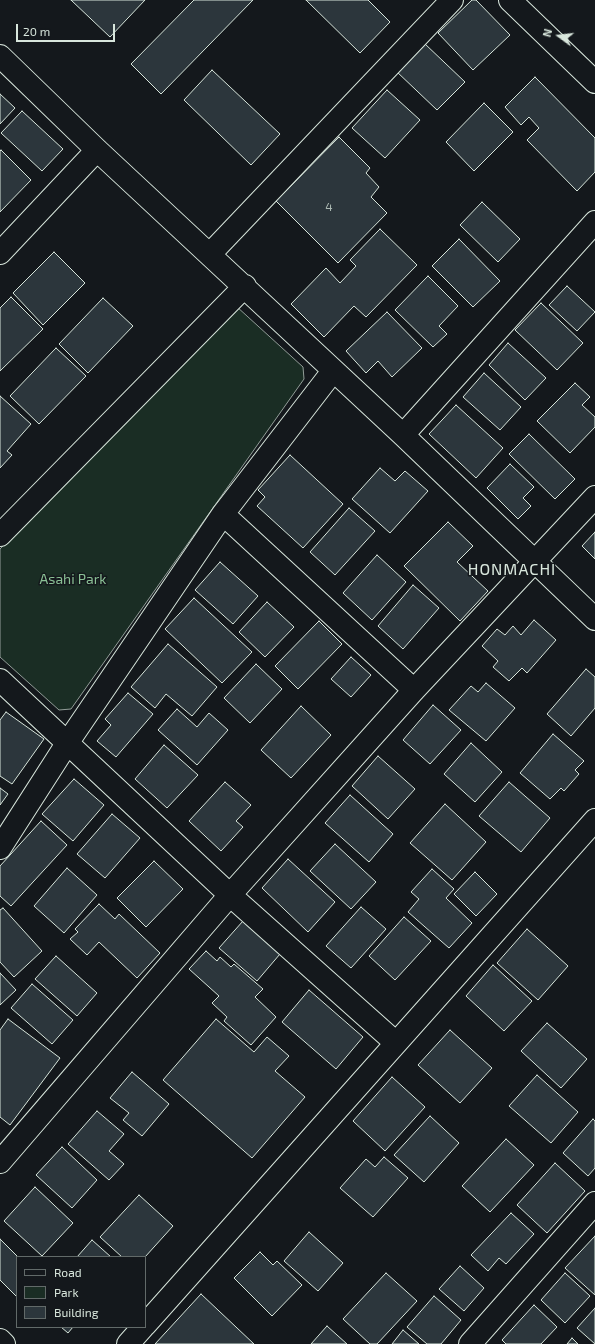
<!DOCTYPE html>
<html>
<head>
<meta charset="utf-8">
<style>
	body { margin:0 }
	#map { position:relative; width:595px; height:1344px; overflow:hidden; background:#14181c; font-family:"Exo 2",sans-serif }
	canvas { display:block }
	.legend { position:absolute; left:16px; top:1256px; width:130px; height:72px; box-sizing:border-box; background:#14181c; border:1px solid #626a69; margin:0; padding:5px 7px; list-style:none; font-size:12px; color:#d8e6dc }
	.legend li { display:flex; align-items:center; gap:8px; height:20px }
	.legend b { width:20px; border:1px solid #626a69 }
	.north { position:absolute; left:539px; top:16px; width:40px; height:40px; -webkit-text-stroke:3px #14181c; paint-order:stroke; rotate:285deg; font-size:11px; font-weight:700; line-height:16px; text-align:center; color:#d8e6dc }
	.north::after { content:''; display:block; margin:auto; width:14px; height:18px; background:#d8e6dc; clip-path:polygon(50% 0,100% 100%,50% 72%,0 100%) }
	.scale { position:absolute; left:16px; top:24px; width:99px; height:18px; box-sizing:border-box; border:2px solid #d8e6dc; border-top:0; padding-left:5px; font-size:12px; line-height:14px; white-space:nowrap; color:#d8e6dc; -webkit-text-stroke:3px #14181c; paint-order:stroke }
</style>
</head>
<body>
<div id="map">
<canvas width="595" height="1344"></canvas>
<ul class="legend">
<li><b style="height:5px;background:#14181c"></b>Road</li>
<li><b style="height:11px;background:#1a2d24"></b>Park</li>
<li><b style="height:11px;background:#2c363c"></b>Building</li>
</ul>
<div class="north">N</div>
<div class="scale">20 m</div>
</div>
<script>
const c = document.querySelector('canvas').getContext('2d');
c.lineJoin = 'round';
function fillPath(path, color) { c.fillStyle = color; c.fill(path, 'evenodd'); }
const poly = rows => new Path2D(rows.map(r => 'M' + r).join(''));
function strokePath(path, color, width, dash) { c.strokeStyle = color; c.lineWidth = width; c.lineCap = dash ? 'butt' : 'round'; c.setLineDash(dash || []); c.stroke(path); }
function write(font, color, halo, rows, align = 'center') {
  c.font = font + ' "Exo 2",sans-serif'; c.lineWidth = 3; c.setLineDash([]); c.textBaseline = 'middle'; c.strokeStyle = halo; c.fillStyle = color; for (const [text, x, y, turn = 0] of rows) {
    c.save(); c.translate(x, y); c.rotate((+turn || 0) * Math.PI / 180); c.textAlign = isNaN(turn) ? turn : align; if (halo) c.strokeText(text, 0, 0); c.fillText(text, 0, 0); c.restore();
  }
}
const green = poly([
	[236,306,303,367,304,379,71,709,59,710,0,657,0,549,236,306]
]);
const building = poly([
	[71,0,145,0,110,37,71,0],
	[194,0,253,0,161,94,131,64,194,0],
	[306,0,368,0,390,22,360,53,306,0],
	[472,0,476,0,510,35,473,70,438,33,472,0],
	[424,43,465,82,437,110,396,71,424,43],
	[212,70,280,134,251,165,184,100,212,70],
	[535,77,595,138,595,172,577,191,527,140,539,128,529,117,521,125,505,107,535,77],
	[387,90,420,120,385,158,352,128,387,90],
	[0,94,15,108,0,124,0,94],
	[484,103,513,132,474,171,446,142,484,103],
	[22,111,63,149,42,171,1,133,22,111],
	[339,137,370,168,366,173,379,187,371,197,387,213,338,263,276,201,339,137],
	[1,150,31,180,0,212,0,151,1,150],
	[482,202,520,239,498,262,460,225,482,202],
	[380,229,417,265,366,317,354,306,324,337,291,304,326,268,340,283,356,266,350,260,380,229],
	[459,239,500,281,473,307,432,266,459,239],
	[54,252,85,283,43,325,13,293,54,252],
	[428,276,458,306,439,326,447,334,433,347,395,310,428,276],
	[567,286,595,312,577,331,549,305,567,286],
	[11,297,43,329,0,371,0,308,11,297],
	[103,298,133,326,88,373,59,344,103,298],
	[541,303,583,343,557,370,515,330,541,303],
	[387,312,422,348,392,377,378,361,366,373,346,351,387,312],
	[508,343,546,378,525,400,489,365,508,343],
	[56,348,86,376,39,424,10,396,56,348],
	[484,373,521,407,500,430,463,397,484,373],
	[575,383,590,397,582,405,595,417,595,427,570,453,537,421,575,383],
	[0,396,31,424,7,451,12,455,0,468,0,396],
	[456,405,503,448,476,478,429,434,456,405],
	[529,434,575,479,555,499,509,454,529,434],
	[290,455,343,504,303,548,257,506,265,497,258,490,290,455],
	[510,464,534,487,523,498,531,506,518,519,487,488,510,464],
	[380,468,395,481,405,471,428,491,390,533,352,499,380,468],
	[349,508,375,531,335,575,310,552,349,508],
	[448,522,473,546,457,562,488,591,460,621,404,566,448,522],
	[595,532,595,559,582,546,595,532],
	[377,555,406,582,372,620,343,593,377,555],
	[220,562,258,596,233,624,195,590,220,562],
	[413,585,439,608,403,649,378,626,413,585],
	[194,598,252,652,222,683,165,629,194,598],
	[267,602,294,627,265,657,239,632,267,602],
	[534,620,556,640,527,673,522,668,509,681,493,667,498,661,482,646,497,629,505,635,513,626,521,635,534,620],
	[319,621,342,644,298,689,275,666,319,621],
	[168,644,217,687,192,716,166,694,155,708,131,687,168,644],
	[351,657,371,675,351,697,331,679,351,657],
	[256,664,282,689,250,723,224,698,256,664],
	[586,669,595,677,595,708,571,736,547,714,586,669],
	[486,683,515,708,486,741,449,710,471,686,478,692,486,683],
	[128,693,153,714,116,757,97,741,111,725,105,719,128,693],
	[433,705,461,730,430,764,403,740,433,705],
	[301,706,331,735,291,778,261,750,301,706],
	[177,709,197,727,209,713,228,730,197,765,158,730,177,709],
	[6,712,44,739,12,784,0,776,0,720,6,712],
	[553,734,584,761,575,770,579,774,564,791,561,788,550,799,520,773,553,734],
	[471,743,502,772,475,802,444,774,471,743],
	[164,745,198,775,167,808,135,779,164,745],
	[378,756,415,789,388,819,352,786,378,756],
	[74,779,104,805,73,841,42,814,74,779],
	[225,782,251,805,236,821,243,827,221,851,189,821,225,782],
	[509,782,550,818,521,852,479,816,509,782],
	[0,788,8,794,0,805,0,788],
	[350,795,393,834,369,862,325,823,350,795],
	[445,804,486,842,452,880,410,843,445,804],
	[112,814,140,838,105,878,77,854,112,814],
	[41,821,67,845,11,906,0,896,0,866,41,821],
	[335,844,376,882,351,909,310,871,335,844],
	[288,859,335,902,308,932,262,888,288,859],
	[154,861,183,889,146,927,117,898,154,861],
	[67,868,97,895,64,933,34,906,67,868],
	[432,869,454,889,446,898,472,923,449,948,408,912,419,899,411,892,432,869],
	[475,872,497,894,476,916,454,894,475,872],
	[99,904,115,919,119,914,160,953,137,978,99,942,87,955,70,939,78,932,75,929,99,904],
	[361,907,386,929,351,968,326,946,361,907],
	[3,908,42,951,14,977,0,962,0,910,3,908],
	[404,917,431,941,395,980,369,956,404,917],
	[243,921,280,954,257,981,219,948,243,921],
	[527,929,568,966,538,1000,497,963,527,929],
	[206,951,217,961,220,957,231,967,234,964,263,989,255,997,276,1017,251,1045,224,1021,227,1017,212,1003,219,996,189,969,206,951],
	[56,956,97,993,77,1016,35,979,56,956],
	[493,965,532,1001,504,1031,466,996,493,965],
	[0,973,16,990,0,1005,0,973],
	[32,984,73,1020,52,1044,11,1008,32,984],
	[309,990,363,1037,336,1069,282,1022,309,990],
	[8,1019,60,1058,10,1125,0,1117,0,1030,8,1019],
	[216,1019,254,1052,267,1037,289,1056,275,1071,305,1097,252,1158,163,1080,216,1019],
	[547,1023,587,1059,561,1088,521,1051,547,1023],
	[450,1030,492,1068,460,1103,418,1065,450,1030],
	[132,1072,169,1104,142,1136,123,1120,129,1113,110,1098,132,1072],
	[537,1075,578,1112,551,1143,509,1106,537,1075],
	[392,1077,425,1107,385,1151,353,1121,392,1077],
	[97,1111,124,1134,109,1151,124,1164,109,1180,68,1144,97,1111],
	[430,1116,459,1143,424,1182,394,1155,430,1116],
	[593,1119,595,1121,595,1168,588,1176,563,1153,593,1119],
	[506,1139,534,1165,490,1212,462,1186,506,1139],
	[62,1147,97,1180,72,1208,36,1175,62,1147],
	[384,1157,408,1178,373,1217,340,1188,366,1159,375,1167,384,1157],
	[555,1163,585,1191,547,1233,517,1205,555,1163],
	[35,1187,73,1223,42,1256,4,1221,35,1187],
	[139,1195,173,1226,145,1257,122,1257,100,1237,139,1195],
	[511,1213,534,1234,506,1264,499,1258,488,1271,471,1255,511,1213],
	[309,1232,343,1263,318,1291,284,1261,309,1232],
	[595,1236,595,1295,565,1268,595,1236],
	[0,1239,18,1257,17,1257,17,1297,0,1280,0,1239],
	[92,1240,111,1257,77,1257,92,1240],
	[260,1252,273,1265,277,1261,302,1285,272,1316,234,1278,260,1252],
	[460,1266,484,1288,464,1311,439,1289,460,1266],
	[386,1273,417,1301,377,1344,370,1344,343,1319,386,1273],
	[565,1273,590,1296,565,1323,541,1300,565,1273],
	[201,1294,254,1344,155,1344,201,1294],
	[434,1296,461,1320,441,1344,427,1344,407,1327,434,1296],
	[534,1305,557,1327,541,1344,506,1344,502,1340,534,1305],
	[595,1308,595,1344,577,1328,595,1308],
	[327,1326,347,1344,311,1344,327,1326],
	[61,1327,73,1327,68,1333,61,1327],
	[403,1330,419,1344,392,1344,403,1330],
	[572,1338,578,1344,567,1344,572,1338]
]);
const minor = poly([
	[510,0,595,82],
	[0,56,97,150,403,435,595,619],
	[0,253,97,150],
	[210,254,452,0],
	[403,435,595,222],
	[223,514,414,690],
	[0,535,245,286],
	[0,680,230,895,396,1043],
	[0,848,68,742,223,514,333,371],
	[0,1162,230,895,414,690,595,497],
	[145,1325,595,820],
	[0,1340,4,1344],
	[128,1344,143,1327],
	[470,1344,595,1203]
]);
const numberNames = [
	["4",329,207]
];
const parkNames = [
	["Asahi Park",73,579]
];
const quarterNames = [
	["HONMACHI",512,570]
];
fillPath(green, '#1a2d24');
strokePath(green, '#939e99', 1);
fillPath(building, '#2c363c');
strokePath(building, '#d8e6dc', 1);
strokePath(minor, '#d8e6dc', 24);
strokePath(minor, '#14181c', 22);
write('12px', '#adbab4', null, numberNames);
write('14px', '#8ac095', '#14181c', parkNames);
c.letterSpacing = '1px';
write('16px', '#d8e6dc', '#14181c', quarterNames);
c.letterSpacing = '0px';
</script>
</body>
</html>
